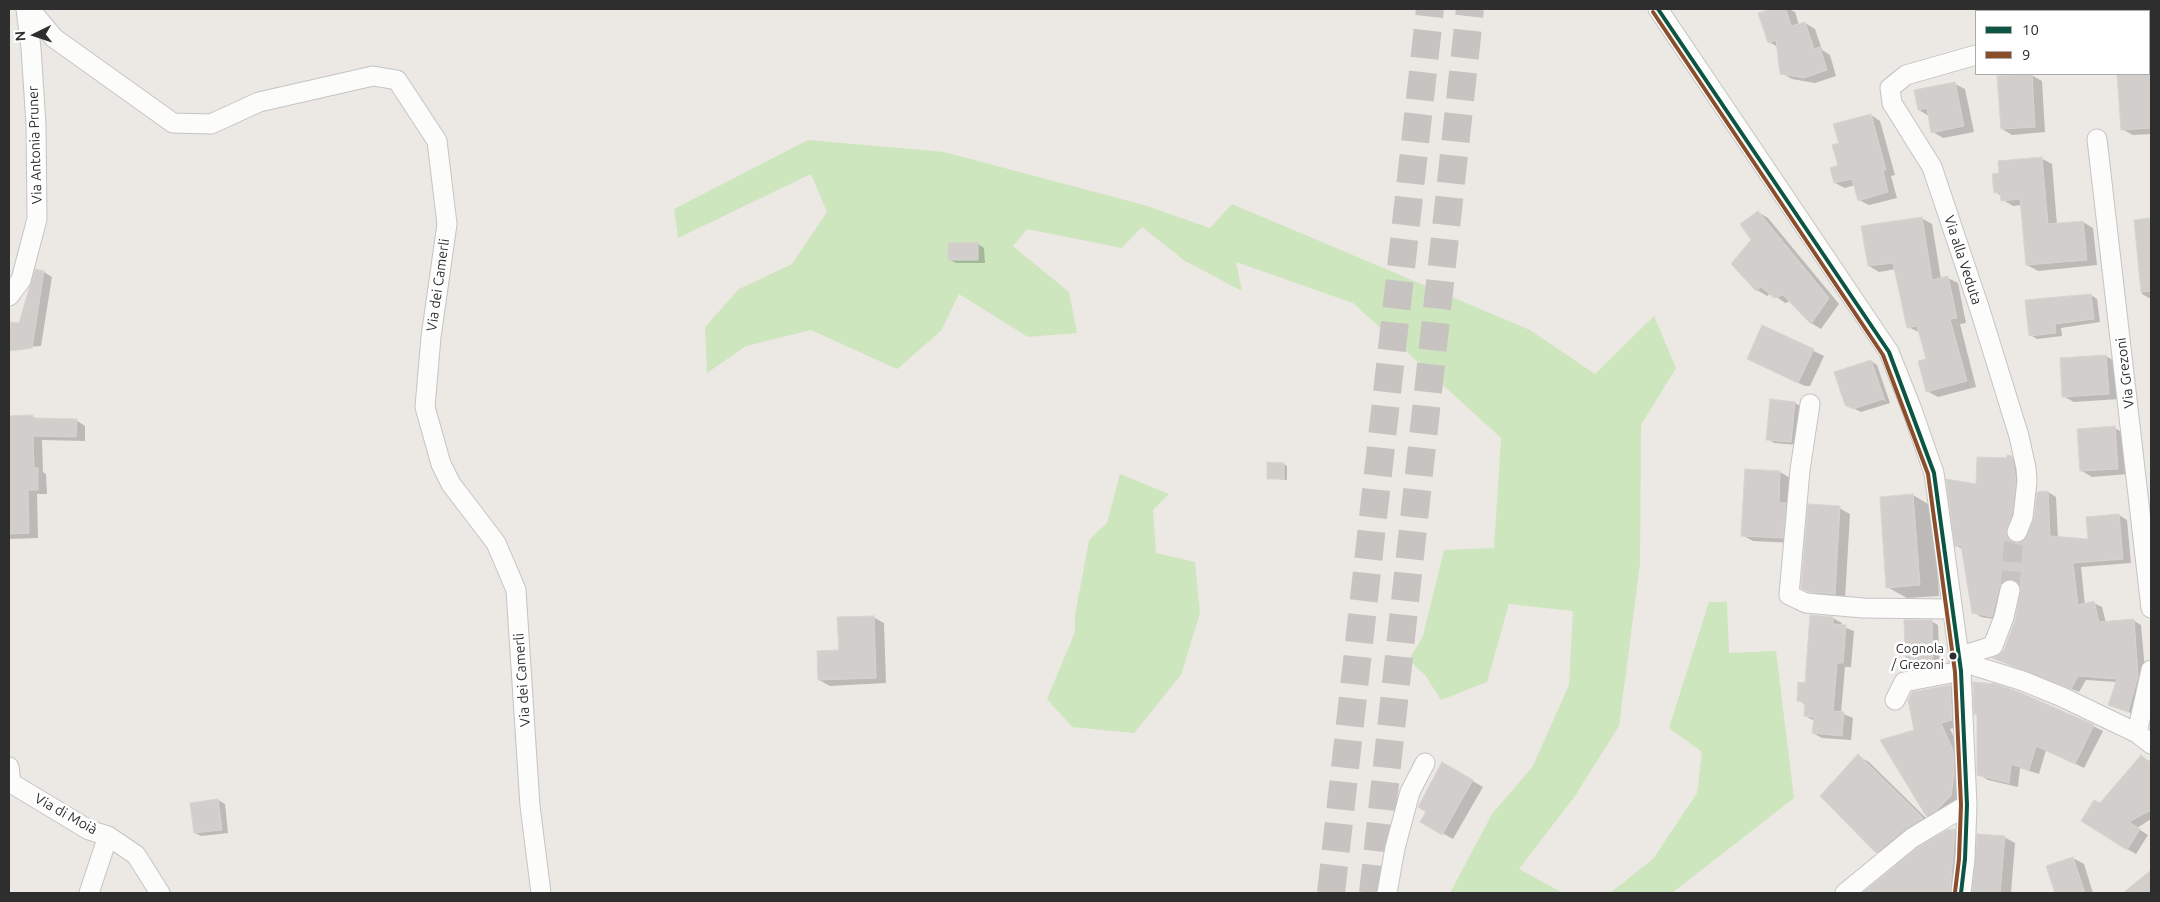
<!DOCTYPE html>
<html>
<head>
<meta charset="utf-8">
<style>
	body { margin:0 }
	#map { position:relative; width:2160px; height:902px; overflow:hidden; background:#ece8e4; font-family:Ubuntu,sans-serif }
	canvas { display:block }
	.frame { position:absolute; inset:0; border:10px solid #2e2e2e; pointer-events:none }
	.legend { position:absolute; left:1975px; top:10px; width:175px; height:65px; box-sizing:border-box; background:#fff; border:1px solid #ababab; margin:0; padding:6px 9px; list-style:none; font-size:15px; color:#2e2e2e }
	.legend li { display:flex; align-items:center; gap:10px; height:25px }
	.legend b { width:25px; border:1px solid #ababab }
	.north { position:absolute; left:10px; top:10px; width:50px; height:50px; -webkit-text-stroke:4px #fff; paint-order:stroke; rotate:266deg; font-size:14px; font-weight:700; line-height:20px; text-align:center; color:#2e2e2e }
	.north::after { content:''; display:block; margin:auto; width:18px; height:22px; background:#2e2e2e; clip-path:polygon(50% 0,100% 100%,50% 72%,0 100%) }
</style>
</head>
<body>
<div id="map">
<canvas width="2160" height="902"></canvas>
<div class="frame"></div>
<ul class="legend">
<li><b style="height:6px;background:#0a5543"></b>10</li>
<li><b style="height:6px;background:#8b4e2b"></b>9</li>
</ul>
<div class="north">N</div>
</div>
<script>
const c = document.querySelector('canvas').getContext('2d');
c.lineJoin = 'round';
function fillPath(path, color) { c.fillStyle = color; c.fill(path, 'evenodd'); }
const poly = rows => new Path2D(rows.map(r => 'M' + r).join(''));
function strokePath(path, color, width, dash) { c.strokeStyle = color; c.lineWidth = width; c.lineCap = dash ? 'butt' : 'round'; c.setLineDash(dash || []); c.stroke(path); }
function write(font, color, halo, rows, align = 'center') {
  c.font = font + ' Ubuntu,sans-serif'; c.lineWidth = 5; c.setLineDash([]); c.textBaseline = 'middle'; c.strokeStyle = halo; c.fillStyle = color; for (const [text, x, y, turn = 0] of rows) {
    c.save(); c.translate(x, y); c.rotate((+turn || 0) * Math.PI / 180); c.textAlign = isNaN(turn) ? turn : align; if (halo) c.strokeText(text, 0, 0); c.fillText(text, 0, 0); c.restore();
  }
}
const green = poly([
	[808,140,944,152,1144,205,1210,228,1232,204,1530,330,1595,374,1654,316,1676,368,1641,425,1640,564,1619,726,1575,796,1519,869,1563,893,1450,893,1492,814,1533,766,1569,685,1573,611,1509,604,1487,682,1441,700,1425,675,1409,660,1423,636,1444,550,1494,548,1501,438,1353,303,1236,262,1242,291,1185,261,1142,227,1122,248,1027,229,1013,246,1069,292,1077,333,1028,337,959,294,941,331,897,369,811,330,746,346,707,373,705,327,739,289,792,264,827,212,811,174,678,238,674,209],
	[1120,474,1169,494,1153,510,1156,553,1195,562,1200,613,1181,675,1134,733,1072,727,1047,699,1075,632,1075,615,1089,540,1107,523],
	[1709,602,1727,602,1729,653,1776,651,1794,798,1672,893,1610,893,1653,859,1697,793,1702,752,1669,728]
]);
const shadow = poly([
	[1776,9,1789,9,1795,12,1799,25,1805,23,1815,29,1822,50,1830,55,1836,76,1815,83,1792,79,1781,73,1778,47,1769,42,1760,14],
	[2025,9,2053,9,2053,11,2025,11],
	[2149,56,2151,57,2151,134,2133,135,2122,129,2119,74,2149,74],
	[2031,75,2042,81,2045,132,2012,135,2002,129],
	[1955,84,1965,89,1974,132,1943,138,1933,132,1929,116,1919,110],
	[1871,115,1880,121,1895,175,1891,176,1897,198,1869,205,1859,200,1855,185,1845,188,1835,183,1839,166,1840,144],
	[2041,158,2052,164,2057,225,2083,222,2093,228,2097,265,2038,271,2027,265,2022,205,2013,206,2003,200,2002,196,1995,192],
	[1758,212,1768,218,1839,304,1821,329,1811,323,1791,301,1785,303,1771,293,1767,296,1757,290,1733,264,1752,240],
	[1921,218,1932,224,1941,279,1948,278,1958,283,1966,323,1960,324,1976,387,1938,397,1927,391,1928,360,1921,333,1908,327,1896,269,1879,272,1869,266],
	[2151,220,2151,299,2142,294,2135,221],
	[978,244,984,248,985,263,956,263,950,260],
	[44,272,52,277,41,346,9,348,9,324,20,325],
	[2091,295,2097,299,2100,322,2061,328,2062,336,2037,339,2030,335],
	[1763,326,1824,356,1810,386,1805,386,1748,359],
	[2106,356,2116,362,2119,399,2074,402,2063,396],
	[1871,361,1877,365,1890,403,1861,412,1853,408],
	[1795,403,1802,407,1798,445,1774,443,1768,439],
	[32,416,38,420,76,420,85,426,85,441,42,440,43,472,46,474,47,494,37,494,38,538,10,539,9,538,9,417],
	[2115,428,2125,434,2128,474,2092,477,2082,471],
	[2011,457,2020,462,2013,538,2017,544,2028,537,2048,492,2056,497,2058,538,2089,540,2119,515,2127,520,2131,563,2081,567,2085,605,2094,603,2102,607,2106,623,2133,620,2141,625,2146,681,2136,715,2110,705,2117,682,2086,680,2079,692,1994,658,2005,651,2016,620,2022,587,2021,584,2015,583,2000,620,1981,617,1973,612,1963,550,1957,546,1978,485],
	[1284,464,1287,466,1287,480,1268,478],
	[1780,472,1790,478,1793,543,1753,541,1742,535],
	[1913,495,1933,507,1939,596,1907,598,1887,587],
	[1839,508,1850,514,1845,599,1821,597,1802,587],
	[873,617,884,623,886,683,830,686,819,680,840,651],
	[1833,618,1842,623,1841,626,1854,631,1851,667,1845,667,1841,713,1853,718,1851,740,1822,738,1813,733,1815,721,1805,716,1806,705,1798,700],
	[1931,621,1938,625,1940,668,1914,673,1907,669],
	[1974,683,2093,726,2103,731,2084,768,2046,750,2039,774,2020,768,2018,787,1988,780,1978,774,1979,716,1975,714],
	[1950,686,1960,691,1961,726,1950,729,1963,756,1961,802,1937,821,1927,816,1882,741,1915,731,1912,693],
	[1858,756,1869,762,1932,824,1887,858,1877,852],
	[2142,757,2151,762,2151,819,2137,828,2148,835,2136,854,2127,849,2100,805],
	[1443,764,1483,787,1453,839,1422,822,1427,812],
	[218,800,225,804,228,833,201,836,195,833],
	[1955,830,1965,836,1960,893,1865,893,1919,848],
	[1978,835,2004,837,2015,843,2011,893,1973,893],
	[2073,858,2084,864,2093,893,2056,893,2048,866]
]);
const building = poly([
	[1772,9,1786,9,1791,26,1805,22,1814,49,1820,47,1827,70,1804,78,1780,74,1776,40,1768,43,1758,13,1772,9],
	[2032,74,2035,127,2001,129,1997,76,2032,74],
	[2117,74,2151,74,2151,128,2121,130,2117,74],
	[1955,82,1964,126,1931,133,1927,108,1918,110,1914,90,1955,82],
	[1871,114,1886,170,1883,170,1888,192,1858,201,1852,179,1834,183,1830,168,1838,165,1832,145,1839,143,1833,124,1871,114],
	[2042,157,2048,224,2083,221,2087,260,2026,265,2020,199,2001,201,2000,192,1994,193,1992,174,1999,173,1998,161,2042,157],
	[1758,211,1829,298,1811,324,1783,295,1774,298,1761,287,1756,291,1731,264,1751,240,1740,224,1758,211],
	[1922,217,1932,280,1948,276,1957,318,1950,319,1967,381,1926,392,1918,361,1926,359,1917,326,1907,328,1893,263,1868,266,1861,226,1922,217],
	[2151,218,2151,291,2141,292,2134,220,2151,218],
	[978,242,978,260,948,260,948,243,978,242],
	[35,269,44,271,32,348,9,351,9,322,19,323,35,269],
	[2091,294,2094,319,2055,324,2056,333,2029,336,2025,300,2091,294],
	[1762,325,1814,349,1798,383,1747,359,1762,325],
	[2106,355,2109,394,2062,397,2060,358,2106,355],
	[1871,360,1885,401,1883,399,1853,409,1845,405,1834,372,1871,360],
	[1770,399,1795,402,1791,442,1766,440,1770,399],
	[33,415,33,418,77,419,76,437,33,436,34,468,38,468,38,490,28,490,29,533,9,534,9,416,33,415],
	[2115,426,2118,469,2080,471,2077,429,2115,426],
	[2007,455,2012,456,2016,481,2012,514,2006,533,2012,542,2019,543,2027,536,2034,518,2037,492,2048,491,2050,536,2088,539,2086,517,2119,514,2123,559,2073,563,2078,605,2094,601,2099,622,2134,619,2138,676,2128,712,2108,705,2117,679,2078,676,2071,689,1992,658,2000,654,2004,650,2015,620,2021,587,2017,581,2006,579,1999,587,1992,617,1972,613,1961,545,1955,547,1946,479,1976,484,1977,457,2007,458,2007,455],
	[1267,462,1284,463,1284,479,1267,479,1267,462],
	[1745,469,1780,471,1779,503,1786,503,1783,538,1741,536,1745,469],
	[1913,494,1920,585,1886,588,1880,497,1913,494],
	[1808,504,1840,506,1835,594,1809,592,1801,588,1808,504],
	[1810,615,1833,617,1833,624,1846,625,1843,663,1837,663,1833,711,1844,712,1842,736,1812,733,1814,717,1804,716,1805,702,1797,701,1798,682,1805,683,1810,615],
	[874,616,876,678,818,680,817,651,839,650,837,617,874,616],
	[1904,620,1932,620,1933,665,1906,670,1904,620],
	[1973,682,1996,684,2019,692,2094,725,2075,764,2036,746,2029,770,2011,764,2009,783,1977,775,1977,714,1974,715,1973,682],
	[1950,685,1952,720,1941,723,1953,750,1954,775,1951,796,1937,810,1926,816,1880,740,1914,730,1908,700,1912,692,1950,685],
	[1858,754,1923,818,1905,829,1876,853,1820,796,1858,754],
	[2141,755,2151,764,2151,810,2129,822,2140,829,2127,850,2081,821,2094,800,2100,803,2141,755],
	[1442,762,1473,780,1442,835,1420,822,1426,812,1418,807,1442,762],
	[218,799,222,830,194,833,190,803,218,799],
	[1955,829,1950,893,1862,893,1918,847,1947,830,1955,829],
	[1977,834,2005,836,2000,893,1972,893,1977,834],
	[2073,857,2085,893,2055,893,2046,866,2073,857],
	[2151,870,2151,893,2123,893,2151,870]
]);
const minorTunnel = poly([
	[2010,590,2013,547,2017,532]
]);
const highwayTunnel = poly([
	[1331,893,1430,9],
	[1373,893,1470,9]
]);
const minor = poly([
	[30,9,54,38,173,123,211,124,259,102,373,76,397,80,437,141,447,224,431,337,425,407,441,464,451,484,496,543,516,590,530,806,541,893],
	[1658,9,1889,352,1911,407,1934,473,1961,671,1967,805,1965,859,1961,893],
	[1976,55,1906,75,1890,88,1892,103,1932,167,1980,310,2019,436,2026,468,2027,481,2023,517,2017,532],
	[2097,139,2151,608],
	[9,296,21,280,37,219,36,125,31,48,26,9],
	[1810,404,1800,470,1789,595,1806,603,1863,608,1952,609],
	[2010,590,2004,617,1993,646,1967,654,1959,661,2023,681,2062,697,2137,733,2151,744],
	[1895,700,1904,682,1961,671],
	[2137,733,2151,670],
	[9,767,11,783,89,830,108,836,136,855,160,893],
	[89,893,108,836],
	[1387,893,1395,848,1410,792,1425,763],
	[1845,893,1912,838,1967,805]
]);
const bus1 = poly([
	[1658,9,1889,352,1934,473,1961,671,1967,805,1965,859,1961,893]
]);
const bus2 = poly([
	[1653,12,1883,355,1928,474,1955,672,1961,805,1959,859,1955,892]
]);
const markers = [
	[1953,656,4.5,"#2e2e2e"]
];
const busNames = [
	["Cognola",1944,649],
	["/ Grezoni",1944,665]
];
const streetNames = [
	["Via Antonia Pruner",35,145,-92],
	["Via alla Veduta",1963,260,72],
	["Via dei Camerli",438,285,-82],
	["Via Grezoni",2125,373,-97],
	["Via dei Camerli",522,680,-94],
	["Via di Moià",66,814,29]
];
fillPath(green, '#cee6be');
fillPath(shadow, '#0003');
fillPath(building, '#d1cecb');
strokePath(building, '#d7d4d0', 1);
strokePath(minorTunnel, '#c6c3c0', 19, [19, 9]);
strokePath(highwayTunnel, '#c6c3c0', 28, [28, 14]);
strokePath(minor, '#c5c4c5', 21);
strokePath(minor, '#fcfcfb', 19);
strokePath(bus1, '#0a5543', 4);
strokePath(bus2, '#8b4e2b', 4);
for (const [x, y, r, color] of markers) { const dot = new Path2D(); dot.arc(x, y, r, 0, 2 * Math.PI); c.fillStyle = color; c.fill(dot); strokePath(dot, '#fff', 2); }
write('13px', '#2e2e2e', '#fff', busNames, 'right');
write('14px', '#2e2e2e', '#fff', streetNames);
</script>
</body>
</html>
